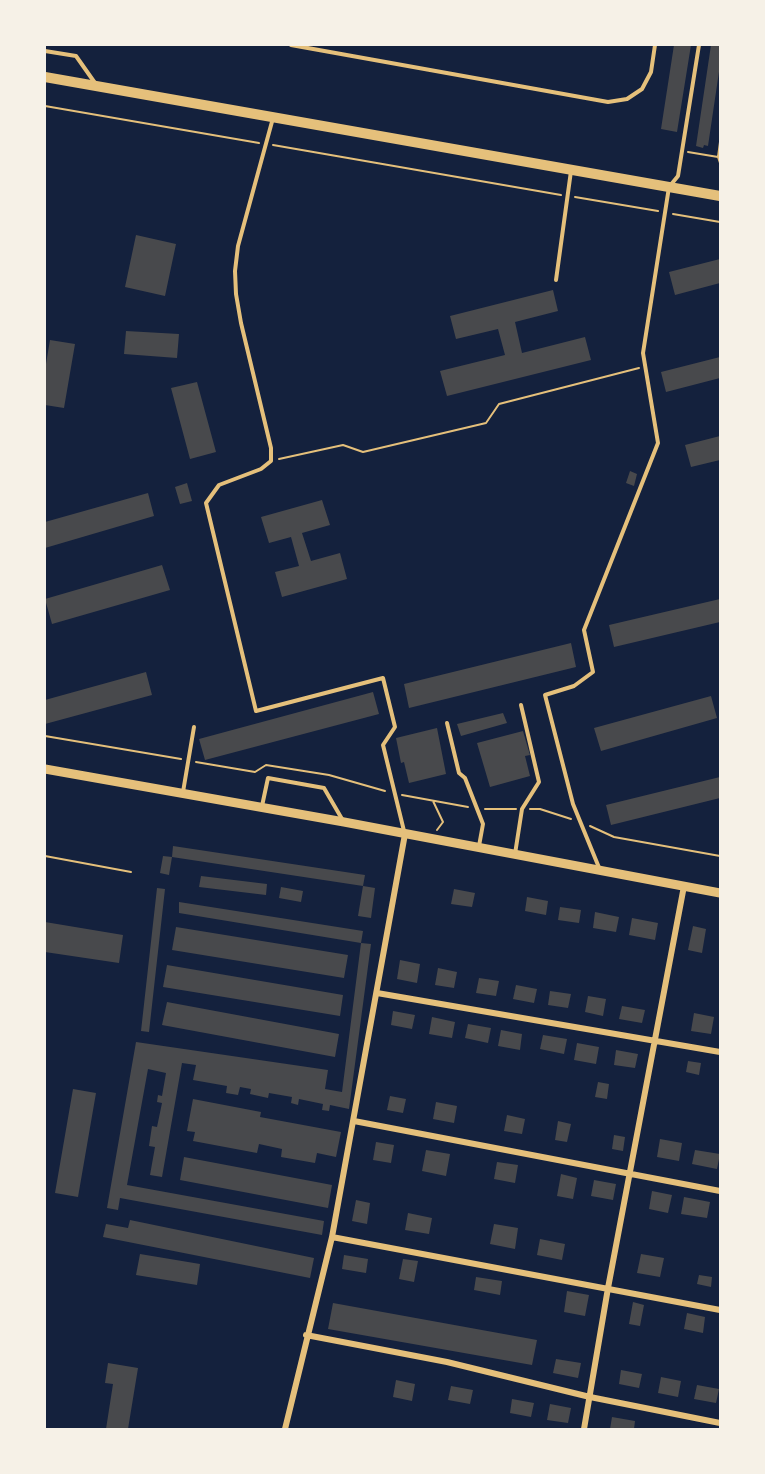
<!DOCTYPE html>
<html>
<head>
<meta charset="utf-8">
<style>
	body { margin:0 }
	#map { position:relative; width:765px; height:1474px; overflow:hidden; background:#14213d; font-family:"IBM Plex Sans",sans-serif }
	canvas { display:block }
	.frame { position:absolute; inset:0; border:46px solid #f6f1e7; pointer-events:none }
</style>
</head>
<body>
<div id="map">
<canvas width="765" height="1474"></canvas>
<div class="frame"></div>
</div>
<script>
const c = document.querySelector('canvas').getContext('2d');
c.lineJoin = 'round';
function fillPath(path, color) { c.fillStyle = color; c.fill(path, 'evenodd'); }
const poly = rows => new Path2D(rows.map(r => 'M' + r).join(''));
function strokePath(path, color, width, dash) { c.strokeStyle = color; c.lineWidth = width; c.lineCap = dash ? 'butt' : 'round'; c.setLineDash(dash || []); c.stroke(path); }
const building = poly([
	[674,45,691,45,677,132,661,129],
	[711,45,720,45,720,65,708,146,704,145,703,148,696,146],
	[136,235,176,244,165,296,125,287],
	[720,259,720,283,675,295,669,272],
	[553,290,558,311,515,322,522,353,585,337,591,360,447,396,440,371,505,355,498,329,456,339,450,316],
	[126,331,179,334,177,358,124,354],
	[50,340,75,344,64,408,45,405,45,370],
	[720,357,720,378,666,392,661,372],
	[197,382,216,452,190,459,171,388],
	[720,436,720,460,691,467,685,445],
	[630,471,637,474,634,486,626,483],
	[187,483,192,501,180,504,175,487],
	[148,493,154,516,45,548,45,522],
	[322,500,330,525,302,533,311,561,340,553,347,579,282,597,275,572,299,566,291,537,269,543,261,517],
	[162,565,170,590,52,624,45,599],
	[720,599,720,622,614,647,609,625],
	[571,643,576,667,409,708,404,684],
	[146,672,152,695,45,724,45,700],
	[373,692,379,714,205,760,199,739],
	[711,696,717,718,601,751,594,728],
	[503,713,507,723,461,736,457,724],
	[437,728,446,774,409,783,404,762,401,763,396,738],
	[523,731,530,755,525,756,530,776,490,787,477,743],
	[720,777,720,798,611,825,606,805],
	[173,846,365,875,363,886,172,857],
	[163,856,172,857,169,875,160,873],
	[201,876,267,884,266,895,199,887],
	[363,886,375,888,371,918,358,916],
	[281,887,303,891,301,902,279,898],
	[157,888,165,889,149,1032,141,1031],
	[454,889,475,893,472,907,451,904],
	[527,897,548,901,546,915,525,911],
	[179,902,363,931,361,943,179,913],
	[560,907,581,910,579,923,558,920],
	[595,912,619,917,616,932,593,928],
	[632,918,658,923,655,940,629,935],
	[45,922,123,935,119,963,45,952],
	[693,926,706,929,702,953,688,950],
	[176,927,348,955,344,978,172,950],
	[361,943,371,944,349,1109,330,1105,329,1111,322,1110,323,1104,299,1099,298,1105,291,1103,292,1097,269,1093,268,1098,250,1094,251,1089,240,1087,238,1095,226,1093,227,1086,193,1080,196,1065,182,1063,162,1177,150,1175,155,1147,149,1146,152,1126,157,1127,162,1103,157,1102,158,1095,162,1096,166,1073,148,1069,127,1185,324,1221,322,1235,120,1198,118,1210,107,1208,136,1042,328,1070,325,1089,342,1092],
	[400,960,420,964,417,983,397,979],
	[167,965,343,995,340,1016,163,987],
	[438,968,457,972,454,988,435,985],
	[479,978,499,981,496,996,476,993],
	[516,985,537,989,534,1003,513,999],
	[550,991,571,994,568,1008,548,1005],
	[588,996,606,999,603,1016,585,1012],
	[167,1002,339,1034,335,1057,162,1025],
	[622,1006,645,1010,642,1023,619,1019],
	[393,1011,415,1015,412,1029,391,1025],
	[694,1013,714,1017,711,1034,691,1031],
	[432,1017,455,1022,452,1038,429,1034],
	[468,1024,491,1028,488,1043,465,1038],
	[501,1030,522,1034,520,1050,498,1046],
	[543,1035,567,1039,564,1054,540,1049],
	[577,1043,599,1047,596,1064,574,1060],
	[616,1050,638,1054,635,1068,614,1065],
	[688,1061,701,1063,699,1075,686,1072],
	[598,1082,609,1084,607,1099,595,1097],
	[73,1089,96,1093,78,1197,55,1193],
	[390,1096,406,1099,403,1113,387,1110],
	[193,1099,261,1112,260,1117,341,1132,336,1157,317,1153,315,1163,281,1157,282,1149,259,1144,257,1153,193,1141,195,1132,187,1131],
	[436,1102,457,1106,454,1123,433,1119],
	[507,1115,525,1119,522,1134,504,1131],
	[558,1121,571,1124,567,1142,555,1140],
	[614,1135,625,1137,623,1151,612,1149],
	[660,1139,682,1143,679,1161,657,1157],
	[376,1142,394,1145,391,1163,373,1160],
	[426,1150,450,1154,446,1176,422,1171],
	[695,1150,720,1154,717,1169,692,1164],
	[184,1157,332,1185,328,1208,180,1180],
	[497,1162,518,1165,515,1183,494,1179],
	[561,1174,577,1178,573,1199,557,1196],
	[594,1180,616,1184,613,1200,591,1196],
	[652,1191,672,1195,668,1213,649,1209],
	[684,1197,710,1202,707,1218,681,1214],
	[356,1200,370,1203,367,1224,352,1221],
	[408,1213,432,1218,429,1234,405,1230],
	[130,1220,314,1258,310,1278,103,1237,106,1224,128,1228],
	[494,1224,518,1228,515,1249,490,1244],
	[540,1239,565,1244,562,1260,537,1255],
	[140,1254,200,1264,197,1285,136,1275],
	[641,1254,664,1258,660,1277,637,1273],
	[344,1255,368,1259,366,1273,342,1269],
	[403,1259,418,1261,414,1282,399,1279],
	[699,1275,712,1277,711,1287,697,1284],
	[476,1277,502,1281,500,1295,474,1290],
	[567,1291,589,1295,585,1316,564,1312],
	[633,1302,644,1305,640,1326,629,1324],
	[333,1303,537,1340,532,1365,328,1329],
	[687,1313,705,1317,703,1333,684,1329],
	[556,1359,581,1363,578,1378,553,1373],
	[108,1363,138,1368,128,1429,106,1429,113,1384,105,1383],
	[621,1370,642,1374,639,1388,619,1384],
	[661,1377,681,1381,678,1397,658,1393],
	[396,1380,415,1384,412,1401,393,1397],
	[697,1385,719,1389,716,1403,694,1399],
	[451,1386,473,1390,470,1404,448,1400],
	[512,1399,534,1403,531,1417,510,1413],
	[550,1404,571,1408,568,1423,547,1420],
	[612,1417,635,1421,634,1429,610,1429]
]);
const path = poly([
	[45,106,259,143],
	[720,142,718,157,720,163],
	[273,145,561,195],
	[688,152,718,157],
	[575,197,658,211],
	[673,214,720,222],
	[279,459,343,445,363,452,486,423,499,404,639,368],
	[45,736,181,759],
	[196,762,255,772,266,765,329,775,385,791],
	[402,795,468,807],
	[433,801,443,822,437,830],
	[485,809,516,809],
	[530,809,540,809,571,819],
	[590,826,614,837,720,856],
	[45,856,131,872]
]);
const service = poly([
	[291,45,608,102,627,99,642,89,651,72,655,45],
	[45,51,76,56,95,83],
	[273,118,238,246,235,271,236,294,241,323,271,448,271,461,261,469,219,485,206,503,256,711,383,678,395,727,383,745,404,831],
	[556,280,571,171],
	[447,723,459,773,465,778,483,824,479,846],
	[183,792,194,727],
	[262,806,268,778,324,788,342,819],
	[515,854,522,809,539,782,521,705],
	[600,870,573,804,545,695,574,686,593,672,584,630,658,443,643,353,669,187,678,176,699,45]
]);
const minor = poly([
	[377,993,720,1052],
	[354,1121,720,1191],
	[332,1237,720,1310],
	[306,1335,447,1362,590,1397,720,1423],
	[285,1429,332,1237,405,834],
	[584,1429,608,1288,684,886]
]);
const tertiary = poly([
	[45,769,344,822,720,893]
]);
const secondary = poly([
	[45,77,720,196]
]);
fillPath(building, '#48494c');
strokePath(path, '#e5c07b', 2);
strokePath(service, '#e5c07b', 4);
strokePath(minor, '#e5c07b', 6);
strokePath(tertiary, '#e5c07b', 9);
strokePath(secondary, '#e5c07b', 10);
</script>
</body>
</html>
